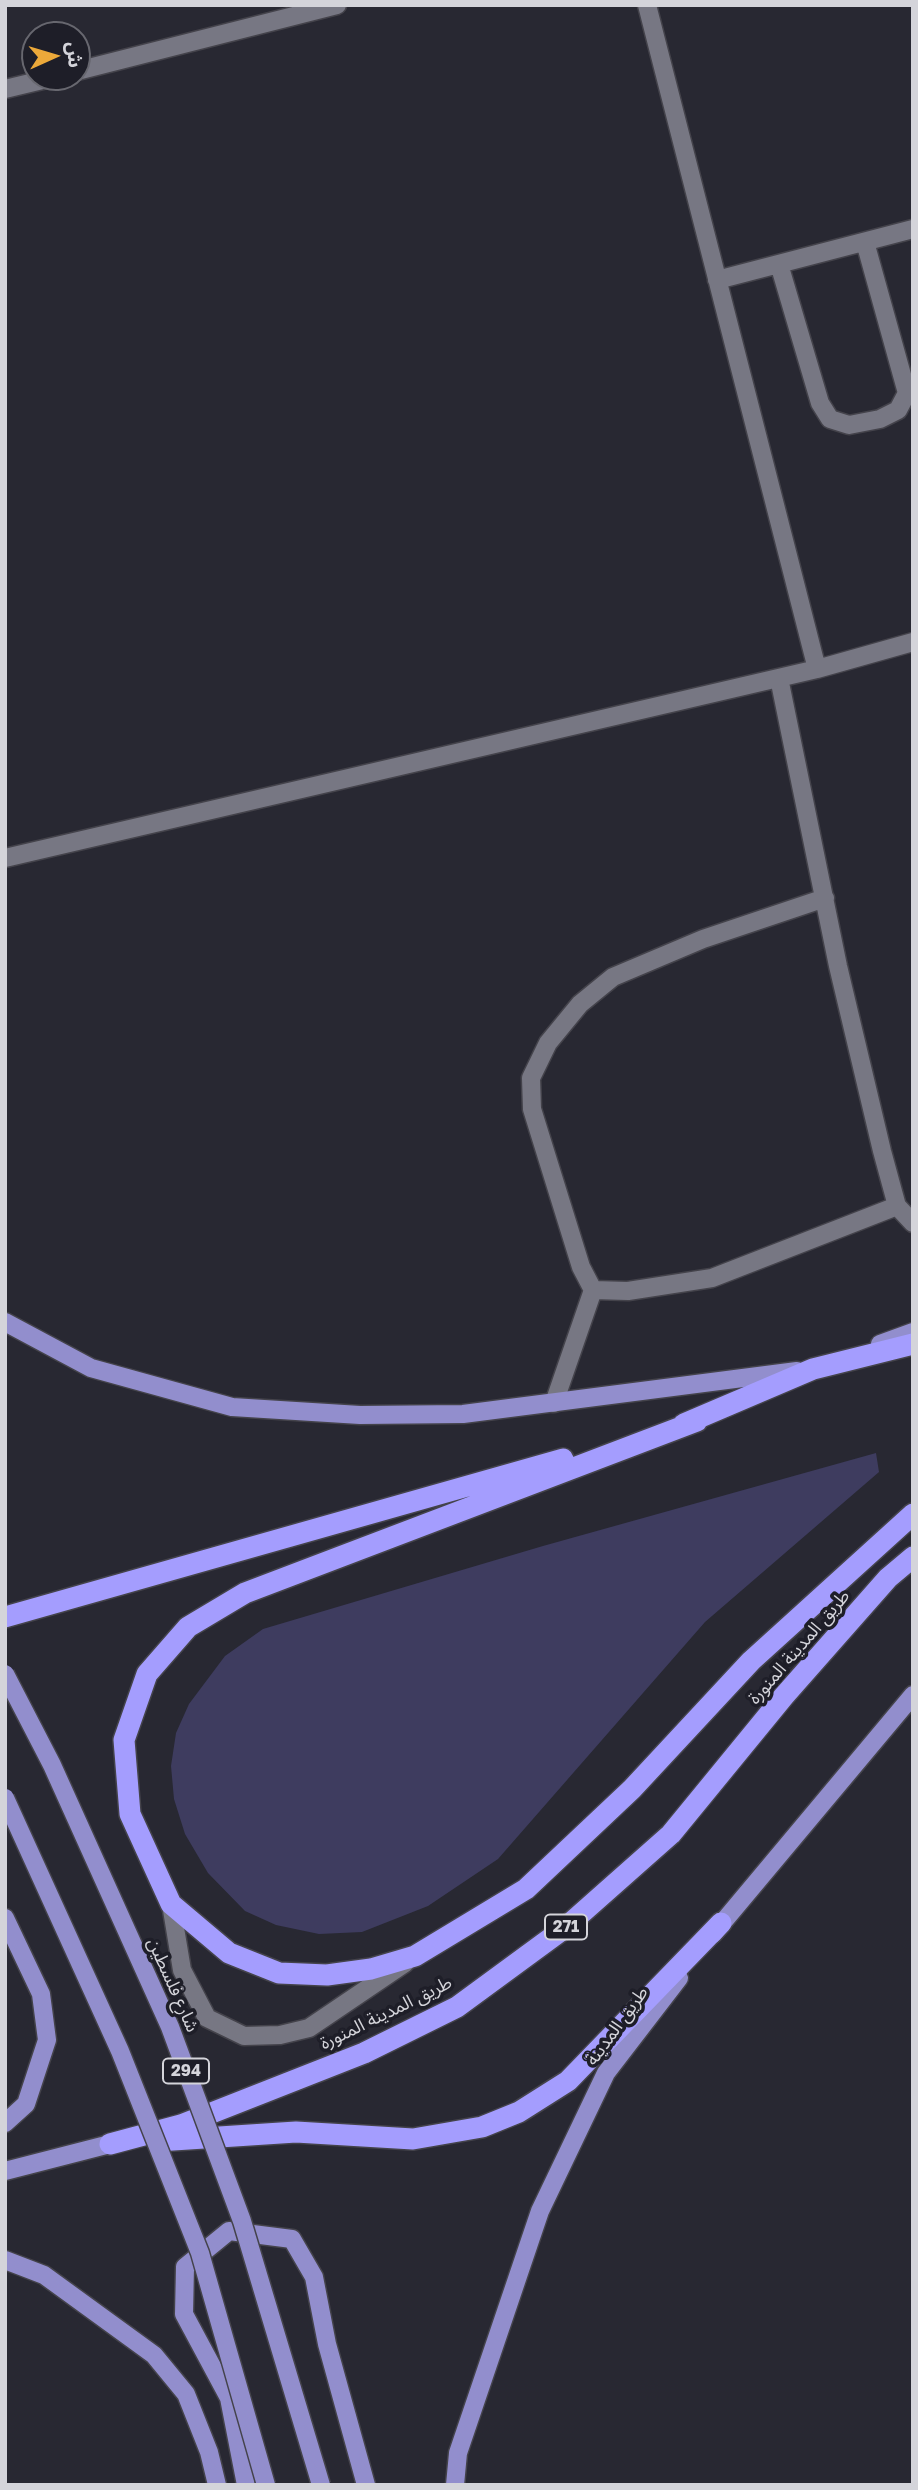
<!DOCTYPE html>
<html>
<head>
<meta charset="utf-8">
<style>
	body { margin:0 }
	#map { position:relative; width:918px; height:2490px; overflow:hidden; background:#282832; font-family:"Golos Text","Noto Sans Arabic",sans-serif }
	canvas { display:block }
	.frame { position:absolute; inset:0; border:7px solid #d4d4da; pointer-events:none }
	.north { position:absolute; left:21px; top:21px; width:70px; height:70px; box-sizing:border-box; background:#1e1e28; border:2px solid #67676f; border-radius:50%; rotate:86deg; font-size:19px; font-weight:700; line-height:28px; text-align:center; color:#d4d4da }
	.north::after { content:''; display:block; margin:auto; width:24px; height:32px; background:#eca93a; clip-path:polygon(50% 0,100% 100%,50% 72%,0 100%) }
</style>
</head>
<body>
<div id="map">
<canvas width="918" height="2490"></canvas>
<div class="frame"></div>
<div class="north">ش</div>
</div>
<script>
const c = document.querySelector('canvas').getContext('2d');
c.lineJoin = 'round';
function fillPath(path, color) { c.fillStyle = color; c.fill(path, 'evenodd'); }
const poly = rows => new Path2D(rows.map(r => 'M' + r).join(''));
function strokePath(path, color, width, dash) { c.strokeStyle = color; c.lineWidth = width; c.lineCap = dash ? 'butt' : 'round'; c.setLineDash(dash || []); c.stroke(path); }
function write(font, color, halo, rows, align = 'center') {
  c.font = font + ' "Golos Text","Noto Sans Arabic",sans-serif'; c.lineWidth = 7; c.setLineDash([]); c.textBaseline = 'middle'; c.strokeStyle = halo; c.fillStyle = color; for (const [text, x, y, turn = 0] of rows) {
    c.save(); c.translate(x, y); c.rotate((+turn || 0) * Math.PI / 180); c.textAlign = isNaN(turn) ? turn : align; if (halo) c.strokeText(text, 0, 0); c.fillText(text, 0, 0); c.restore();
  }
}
const green = poly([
	[876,1453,879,1472,705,1622,498,1859,428,1906,362,1932,319,1934,276,1925,245,1911,208,1873,185,1834,174,1799,171,1766,176,1733,189,1704,225,1656,263,1629,543,1546]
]);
const minor = poly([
	[647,5,817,669],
	[77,71,337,5],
	[5,89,55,77],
	[779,264,820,403,830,419,849,425,880,419,898,410,907,393,865,242],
	[717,280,913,229],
	[779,678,838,966,882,1151,897,1206,913,1223],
	[5,858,817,669,913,642],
	[825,898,703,939,613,977,580,1004,548,1043,531,1078,532,1109,581,1267,593,1290,628,1291,712,1278,897,1206],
	[554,1403,593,1290],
	[171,1904,182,1970,207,2018,244,2036,280,2035,309,2028,405,1963]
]);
const major = poly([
	[5,1322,91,1368,232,1407,360,1415,463,1414,797,1371],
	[880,1344,913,1332],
	[5,1918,41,1994,47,2040,26,2104,5,2123],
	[713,1934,913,1695],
	[5,2171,110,2144],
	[5,2260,44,2275,154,2355,186,2394,209,2452,217,2485],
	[246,2485,229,2398,184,2314,185,2267,229,2231,292,2239,314,2277,327,2344,366,2485],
	[455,2485,458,2453,540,2211,606,2073,679,1978]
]);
const highway = poly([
	[697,1421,245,1593,188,1627,147,1674,124,1740,130,1814,171,1904,229,1953,279,1973,327,1975,371,1969,415,1956,526,1889,632,1789,751,1661,913,1514],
	[684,1424,813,1369,913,1344],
	[5,1617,563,1459],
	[158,2141,296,2132,413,2139,482,2127,519,2112,568,2081,721,1923],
	[110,2144,181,2125,364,2053,457,2007,566,1927,671,1834,784,1696,888,1578,913,1557]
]);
const majorBridge = poly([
	[5,1674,52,1765,170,2027,242,2221,321,2485],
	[5,1798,120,2051,200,2253,266,2485]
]);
const shields = [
	[566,1927,42],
	[186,2071,46]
];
const shieldNames = [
	["271",566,1927],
	["294",186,2071]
];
const streetNames = [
	["طريق المدينة المنورة",799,1647,-49],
	["شارع فلسطين",173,1985,66],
	["طريق المدينة المنورة",386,2013,-26],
	["طريق المدينة",617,2026,-54]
];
fillPath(green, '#3e3c5f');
strokePath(minor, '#44434b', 21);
strokePath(major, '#44434b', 21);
strokePath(highway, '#44434b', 24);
strokePath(minor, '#777783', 18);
strokePath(major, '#928ecd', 18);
strokePath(highway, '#a49dfe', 21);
strokePath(majorBridge, '#44434b', 21, []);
strokePath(majorBridge, '#928ecd', 18);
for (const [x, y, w] of shields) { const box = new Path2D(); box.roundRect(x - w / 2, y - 12.5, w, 25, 5); c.fillStyle = '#1e1e28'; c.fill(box); strokePath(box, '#d4d4da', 2); }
write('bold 16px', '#d4d4da', null, shieldNames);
write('18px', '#d4d4da', '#1e1e28', streetNames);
</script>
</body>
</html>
